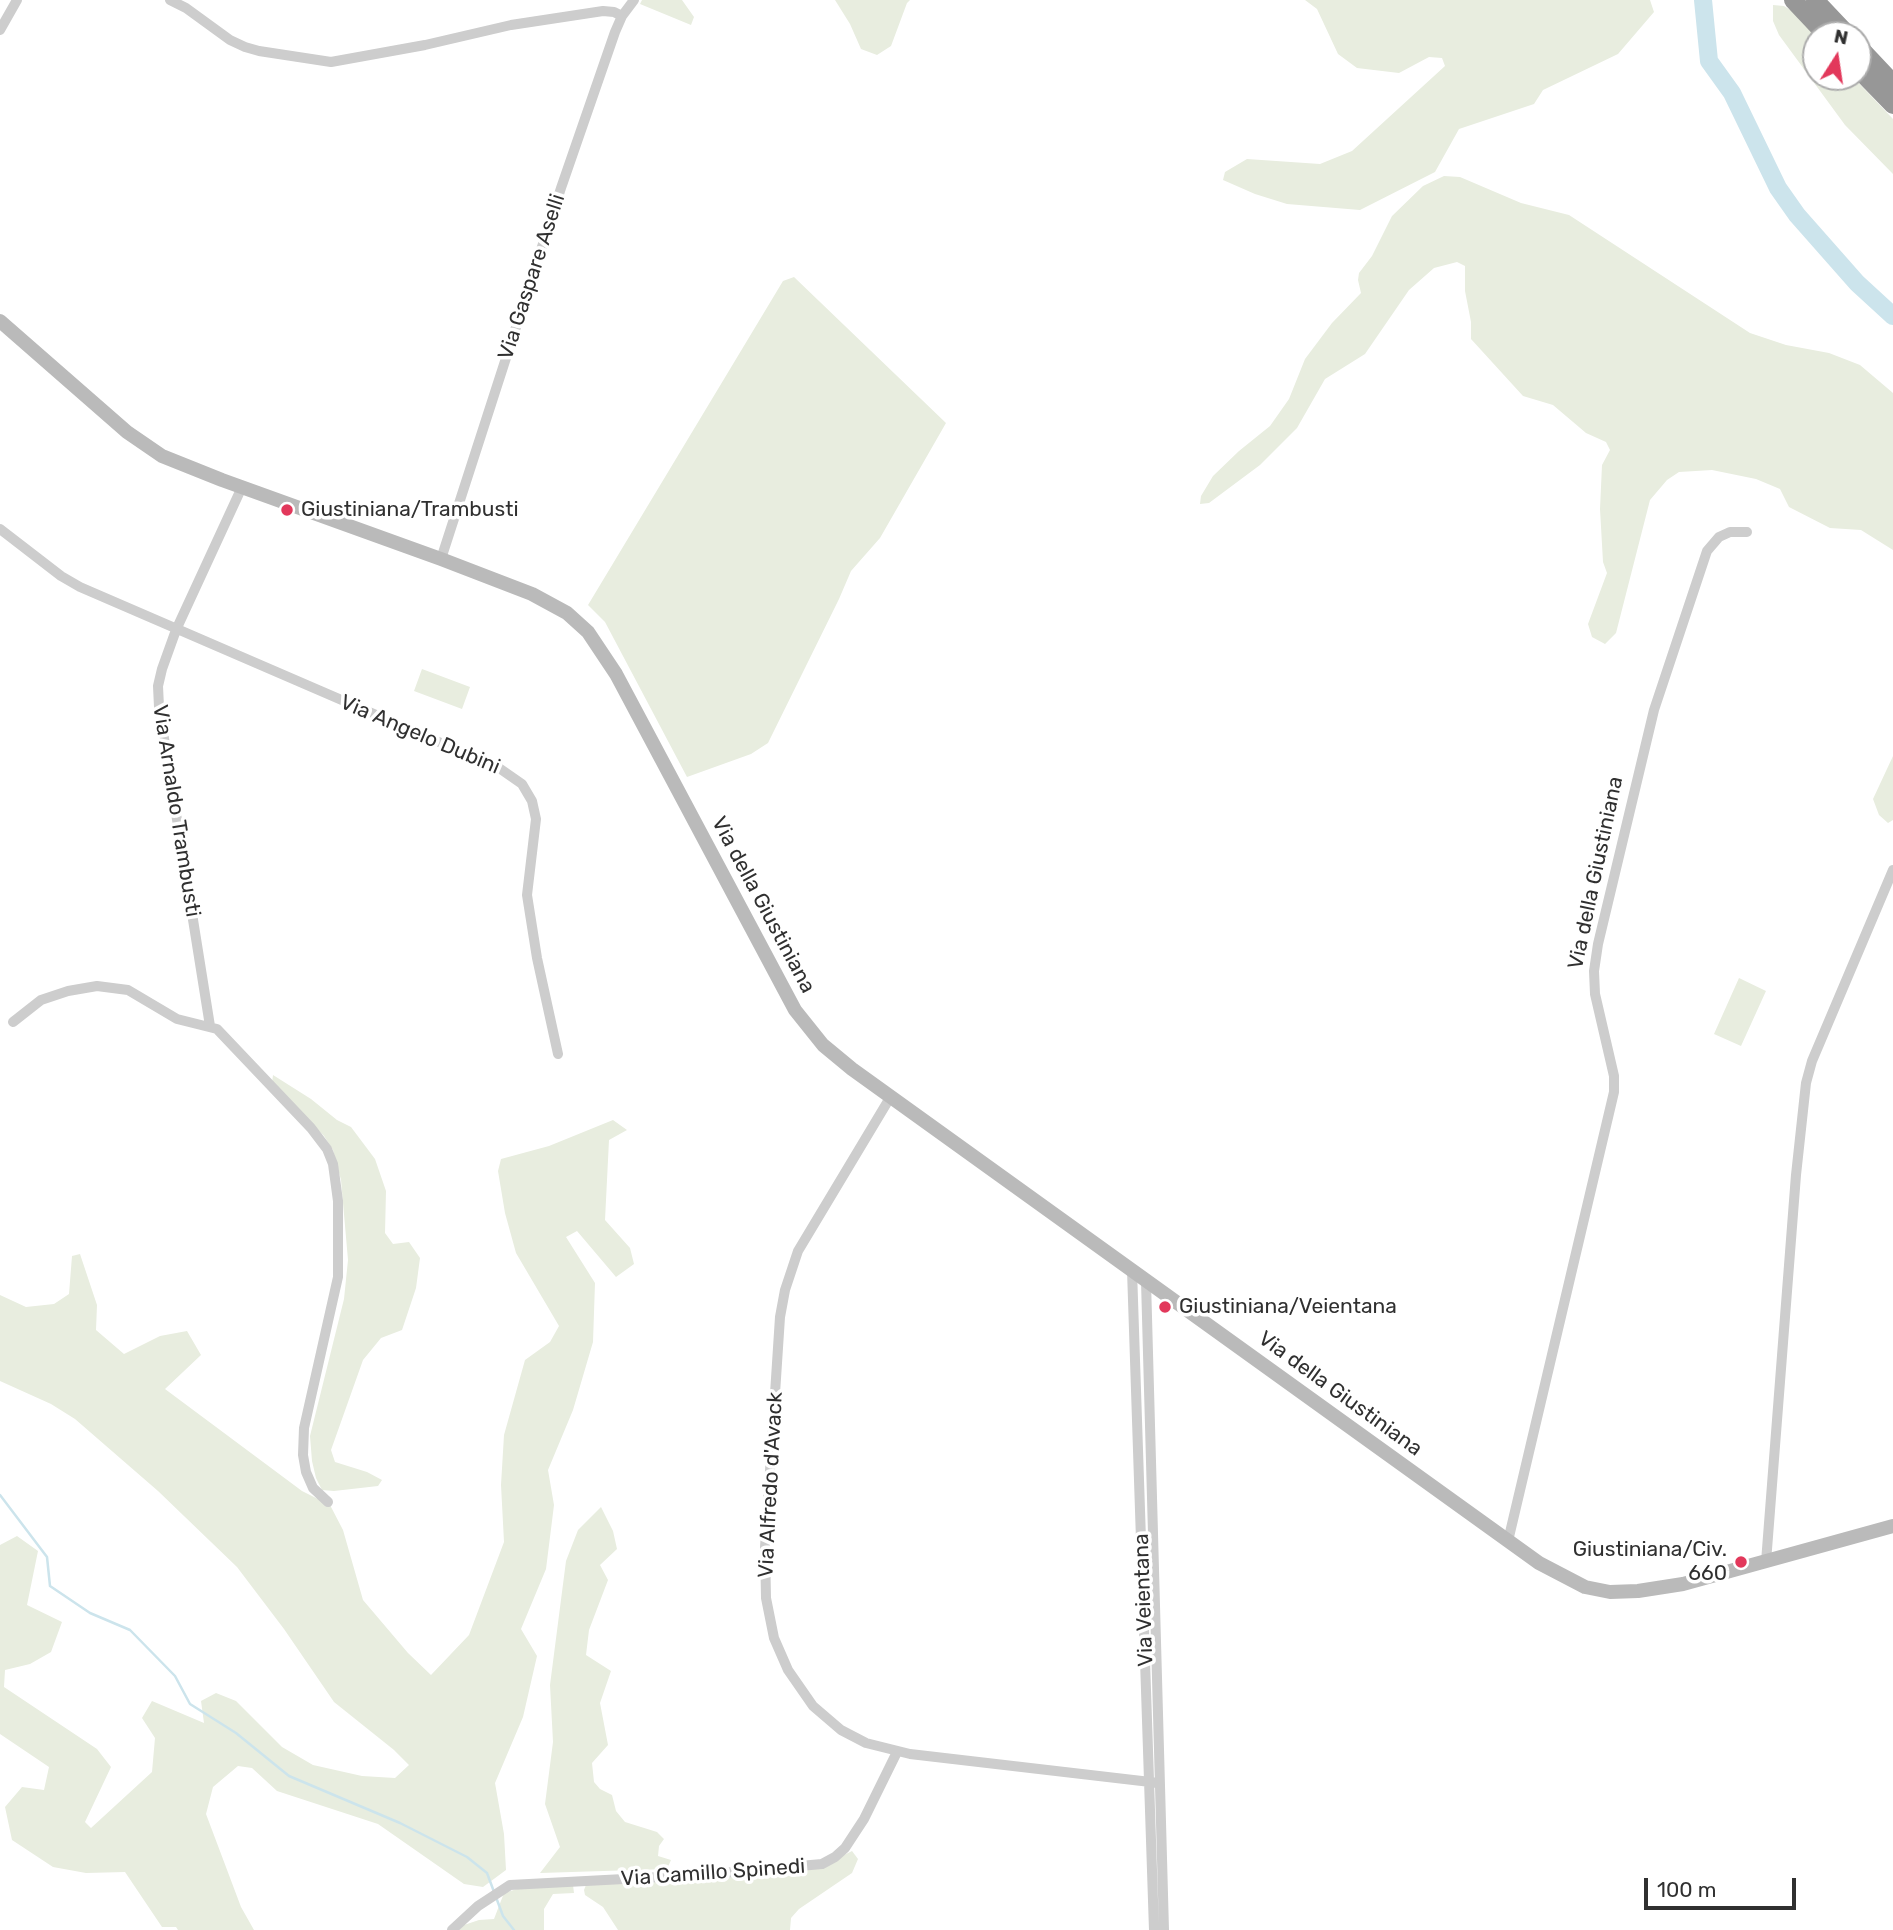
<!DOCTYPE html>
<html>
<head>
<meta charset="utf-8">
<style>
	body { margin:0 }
	#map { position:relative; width:1893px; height:1930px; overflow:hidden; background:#fff; font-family:Rubik,sans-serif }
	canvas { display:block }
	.north { position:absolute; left:1802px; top:21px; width:70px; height:70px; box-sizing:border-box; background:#fff; border:2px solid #acacac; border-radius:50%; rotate:12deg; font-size:19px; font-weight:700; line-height:28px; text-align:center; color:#303030 }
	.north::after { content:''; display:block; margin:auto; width:24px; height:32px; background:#e2385b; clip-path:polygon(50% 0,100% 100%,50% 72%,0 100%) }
	.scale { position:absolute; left:1644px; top:1878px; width:152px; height:32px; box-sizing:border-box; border:4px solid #303030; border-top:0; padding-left:9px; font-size:21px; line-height:24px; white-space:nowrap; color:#303030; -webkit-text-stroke:5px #fff; paint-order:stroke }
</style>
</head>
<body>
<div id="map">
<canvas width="1893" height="1930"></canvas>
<div class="north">N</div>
<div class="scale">100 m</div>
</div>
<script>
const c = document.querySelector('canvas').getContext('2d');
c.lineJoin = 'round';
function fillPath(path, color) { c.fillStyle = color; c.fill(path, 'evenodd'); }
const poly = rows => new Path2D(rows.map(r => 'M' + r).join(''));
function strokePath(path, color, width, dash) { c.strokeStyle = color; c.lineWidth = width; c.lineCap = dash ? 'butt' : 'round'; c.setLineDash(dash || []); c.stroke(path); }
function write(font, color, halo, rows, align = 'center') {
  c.font = font + ' Rubik,sans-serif'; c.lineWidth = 7; c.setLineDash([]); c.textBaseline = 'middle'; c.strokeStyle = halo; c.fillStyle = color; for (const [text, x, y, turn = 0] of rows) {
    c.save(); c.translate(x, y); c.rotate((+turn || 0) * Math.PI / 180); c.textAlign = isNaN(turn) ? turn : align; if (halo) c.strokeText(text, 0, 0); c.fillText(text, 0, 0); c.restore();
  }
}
const green = poly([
	[642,0,682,0,694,17,691,25,640,4],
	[835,0,910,0,907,3,891,46,877,55,861,49,850,24],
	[1305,0,1650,0,1654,12,1618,54,1543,90,1534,104,1459,129,1435,172,1360,210,1287,204,1255,194,1223,180,1225,172,1247,159,1320,164,1352,151,1445,66,1442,58,1429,57,1399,73,1357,68,1338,54,1317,9],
	[1773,5,1784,6,1792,11,1816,37,1816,77,1853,77,1893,119,1893,174,1845,125,1779,35,1773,21],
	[1444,176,1460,177,1521,203,1569,215,1750,333,1786,345,1829,353,1860,365,1893,393,1893,550,1861,530,1830,528,1789,507,1780,489,1756,479,1712,470,1679,472,1667,480,1650,500,1616,633,1605,644,1592,637,1588,624,1607,573,1603,562,1600,509,1602,465,1610,450,1606,442,1586,433,1553,405,1523,396,1471,339,1471,322,1465,291,1465,266,1457,262,1434,268,1409,290,1365,354,1325,379,1297,428,1260,465,1209,503,1200,504,1201,496,1213,476,1239,451,1270,426,1289,399,1305,359,1332,323,1361,293,1358,280,1359,273,1372,256,1392,216,1423,186],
	[794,277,946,423,880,538,851,571,839,599,768,743,751,754,687,777,605,622,588,605,783,281],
	[422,669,470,687,462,709,414,691],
	[1893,756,1893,820,1888,823,1879,815,1873,799],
	[1739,978,1766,991,1741,1046,1714,1034],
	[273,1075,311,1099,337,1120,351,1127,375,1159,386,1191,385,1233,393,1244,409,1242,420,1258,416,1288,402,1330,381,1338,363,1360,331,1450,335,1462,367,1472,382,1480,378,1486,334,1491,322,1490,316,1478,312,1461,310,1436,344,1299,348,1260,341,1180,333,1150,324,1136,272,1083],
	[613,1120,627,1130,609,1140,605,1220,630,1248,634,1264,616,1277,577,1231,566,1237,595,1283,593,1342,573,1410,548,1470,554,1505,546,1569,521,1629,537,1656,523,1717,495,1783,504,1834,506,1870,483,1887,464,1884,378,1824,277,1791,252,1768,238,1766,213,1787,206,1814,241,1907,254,1930,178,1930,176,1927,162,1927,125,1872,86,1873,53,1867,12,1840,5,1807,22,1787,44,1790,49,1767,0,1734,0,1545,17,1536,38,1551,27,1605,62,1622,51,1652,30,1664,5,1670,4,1687,97,1749,111,1767,85,1822,91,1828,152,1772,155,1738,142,1718,152,1701,204,1723,201,1701,216,1693,236,1701,282,1747,313,1765,362,1776,395,1778,409,1765,394,1750,334,1702,284,1629,237,1567,158,1491,75,1419,51,1404,0,1381,0,1295,26,1307,54,1304,69,1294,72,1256,80,1254,97,1305,96,1330,124,1354,160,1336,187,1331,201,1355,165,1389,302,1491,330,1505,343,1530,363,1600,408,1653,431,1675,469,1635,504,1542,501,1485,504,1435,525,1360,550,1342,559,1326,516,1253,505,1213,498,1171,501,1159,549,1146],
	[601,1507,613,1531,617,1549,600,1565,608,1580,589,1630,586,1655,611,1671,600,1703,608,1745,592,1763,594,1782,600,1789,612,1795,616,1811,625,1822,657,1832,664,1839,659,1846,658,1856,671,1860,667,1869,540,1873,560,1847,545,1804,553,1742,550,1685,566,1561,578,1530],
	[852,1851,858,1859,852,1873,799,1909,791,1918,790,1930,618,1930,603,1907,585,1895,584,1890,586,1885,824,1865],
	[573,1885,574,1893,553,1894,544,1909,544,1930,459,1930,464,1925,479,1920,494,1919,504,1893,517,1889]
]);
const stream = poly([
	[0,1495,47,1557,50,1586,90,1613,130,1630,175,1676,190,1704,236,1733,289,1776,400,1823,467,1857,487,1873,503,1916,514,1930]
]);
const river = poly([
	[1703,0,1709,61,1732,93,1778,188,1797,215,1857,283,1893,316]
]);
const street = poly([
	[170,0,186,8,230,40,245,47,259,51,331,62,425,45,511,25,603,11,614,12,622,16],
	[0,30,17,0],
	[0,529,61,576,80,587,499,768,522,784,532,801,536,819,527,895,537,958,558,1054],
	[441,559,561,188,615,32,622,16,634,0],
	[13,1022,41,1000,68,991,97,986,128,990,177,1019,217,1029,311,1128,327,1149,333,1164,338,1201,338,1277,304,1428,303,1455,306,1472,313,1488,328,1502],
	[210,1026,159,707,158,686,162,669,176,630,242,487],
	[891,1096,798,1251,785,1290,780,1317,765,1547,766,1598,774,1638,788,1670,813,1706,841,1730,866,1743,910,1754,1159,1783],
	[1132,1270,1154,1930],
	[1146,1281,1164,1930],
	[1508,1541,1614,1092,1614,1076,1595,994,1594,971,1598,944,1654,710,1707,551,1719,537,1730,532,1747,532],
	[1766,1562,1796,1175,1806,1083,1812,1061,1893,870],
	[452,1930,478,1906,510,1885,700,1875,822,1864,835,1857,845,1848,864,1819,897,1752]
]);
const secondary = poly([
	[0,321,127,432,162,456,222,480,441,559,532,594,567,613,588,632,616,674,795,1010,823,1045,852,1069,1539,1563,1585,1587,1610,1592,1638,1591,1683,1584,1893,1526]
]);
const highway = poly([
	[1793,0,1826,35],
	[1815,0,1848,35],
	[1858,46,1893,83],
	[1858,69,1893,105]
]);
const markers = [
	[287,510,7,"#e2385b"],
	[1165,1307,7,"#e2385b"],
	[1741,1562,7,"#e2385b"]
];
const streetNames = [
	["Via Gaspare Aselli",532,277,-72],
	["Via Angelo Dubini",420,735,23],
	["Via Arnaldo Trambusti",176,811,81],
	["Via della Giustiniana",1596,873,-78],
	["Via della Giustiniana",763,905,62],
	["Via della Giustiniana",1340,1394,36],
	["Via Alfredo d'Avack",771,1485,-87],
	["Via Veientana",1144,1600,-92],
	["Via Camillo Spinedi",713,1873,-4]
];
const poiNames = [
	["Giustiniana/Trambusti",301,510],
	["Giustiniana/Veientana",1179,1307],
	["Giustiniana/Civ.",1727,1550,"right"],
	["660",1727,1574,"right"]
];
fillPath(green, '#e8eddf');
strokePath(stream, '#cce4ec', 2.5);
strokePath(river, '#cce4ec', 18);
strokePath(street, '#cdcdcd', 10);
strokePath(secondary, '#bababa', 14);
strokePath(highway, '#979797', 18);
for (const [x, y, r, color] of markers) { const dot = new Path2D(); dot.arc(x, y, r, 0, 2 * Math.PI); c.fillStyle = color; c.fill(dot); strokePath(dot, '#fff', 2.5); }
write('21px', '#303030', '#fff', streetNames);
write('21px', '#303030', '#fff', poiNames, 'left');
</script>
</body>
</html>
